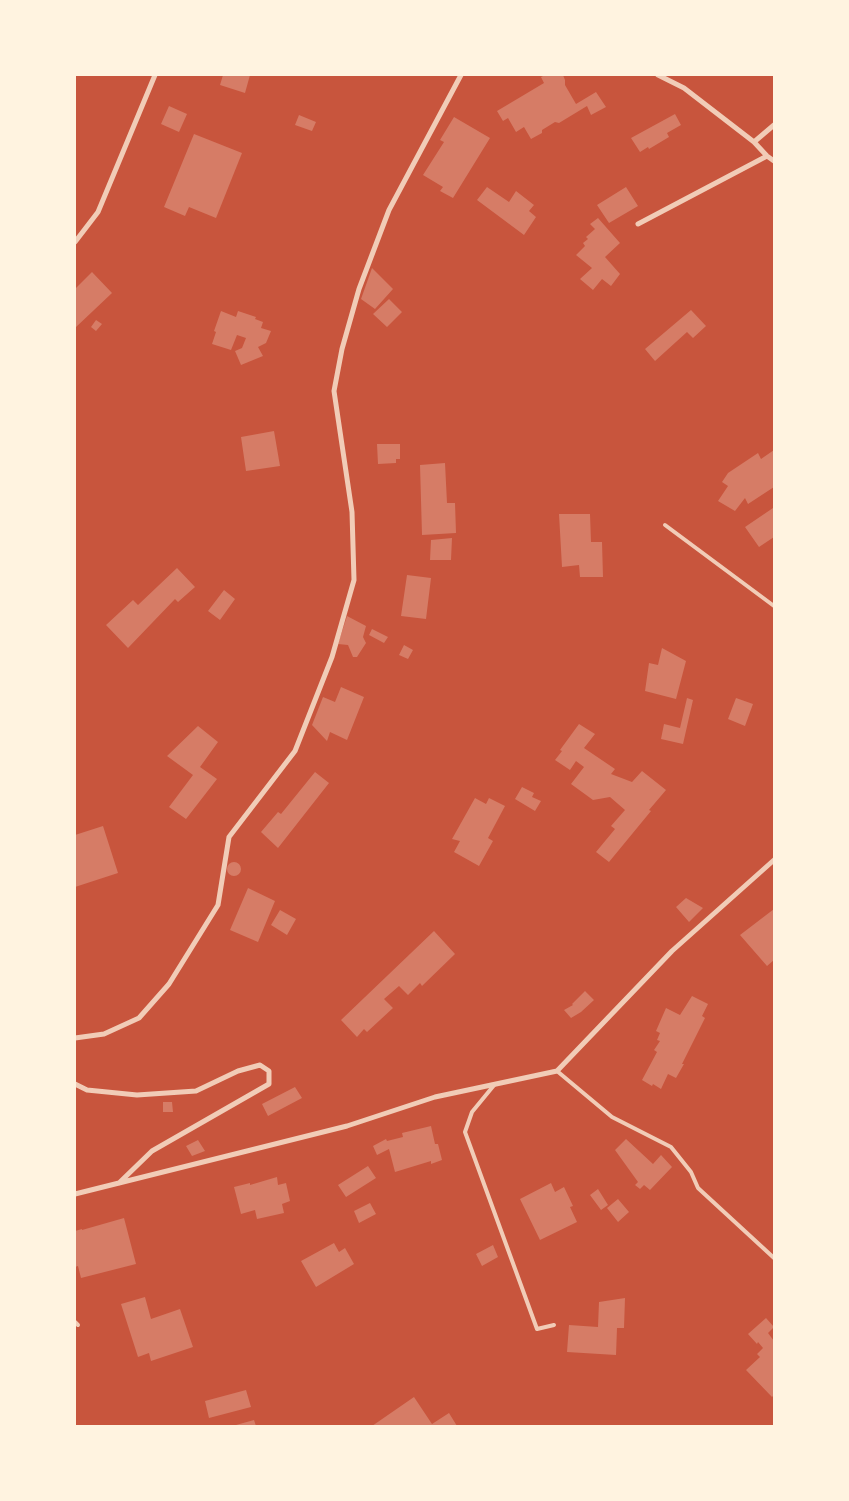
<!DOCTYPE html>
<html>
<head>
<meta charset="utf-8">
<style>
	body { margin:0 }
	#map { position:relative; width:849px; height:1501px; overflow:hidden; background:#c8553d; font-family:Rubik,sans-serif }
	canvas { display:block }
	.frame { position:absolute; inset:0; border:76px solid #fff3e0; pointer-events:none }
</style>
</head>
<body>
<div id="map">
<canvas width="849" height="1501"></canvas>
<div class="frame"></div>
</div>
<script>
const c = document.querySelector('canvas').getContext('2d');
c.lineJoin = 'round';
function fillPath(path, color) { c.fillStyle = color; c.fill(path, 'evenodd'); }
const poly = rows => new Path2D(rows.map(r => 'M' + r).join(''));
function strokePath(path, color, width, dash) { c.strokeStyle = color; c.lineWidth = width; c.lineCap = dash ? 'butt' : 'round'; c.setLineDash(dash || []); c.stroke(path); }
const building = poly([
	[223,75,250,75,245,93,220,85],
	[545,75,563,75,565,80,565,85,576,104,596,92,606,107,591,115,587,106,559,123,555,122,542,130,542,133,531,139,524,127,516,132,508,118,503,121,497,111,544,83,541,77],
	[169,106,187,114,179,132,161,124],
	[675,114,681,125,667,133,669,137,649,149,648,147,640,152,631,138],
	[299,115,316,122,312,131,295,125],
	[454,117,490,138,453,198,440,191,443,187,423,175,444,142,440,140],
	[194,134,242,153,216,218,189,207,185,216,164,207],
	[487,187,509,202,516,191,534,205,529,211,536,217,524,235,477,200],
	[626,187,638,206,609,223,597,205],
	[598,218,620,243,605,257,620,274,611,286,602,279,593,290,580,279,592,268,576,255,585,246,583,243,588,239,586,237,595,229,590,224],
	[372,268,393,289,375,309,361,299],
	[92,272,112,293,75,328,75,289],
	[389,299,402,312,387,327,373,314],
	[691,310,706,326,693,338,687,332,655,361,645,349],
	[221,311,236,317,238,311,256,317,255,319,263,322,261,328,271,331,266,343,258,347,263,356,241,365,235,351,242,348,246,338,237,335,231,350,212,344,216,332,214,331],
	[96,320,102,324,96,331,91,327],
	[274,431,280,466,246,471,241,437],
	[377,444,400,444,400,459,396,459,396,463,378,464],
	[774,450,774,487,748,504,745,498,735,511,718,501,728,486,722,482,728,473,758,453,761,459],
	[445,463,447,503,455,503,456,533,422,535,420,465],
	[773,508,774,510,774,537,759,547,745,527],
	[559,514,590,514,591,542,602,542,603,577,580,577,579,565,562,567],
	[452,538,451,560,430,560,431,540],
	[177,568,195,587,178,602,175,599,128,648,106,625,133,600,138,605],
	[407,575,431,578,426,619,401,616],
	[224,590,235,599,220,620,208,611],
	[347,616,366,626,363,637,366,643,357,657,353,657,348,645,338,644],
	[372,629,388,637,384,643,369,635],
	[404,645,413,650,408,659,399,655],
	[662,648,686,661,676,699,645,691,649,663,658,665],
	[341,687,364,697,347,740,330,732,327,741,312,725,323,697,335,702],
	[687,698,693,700,683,744,661,739,664,724,680,728],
	[736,698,753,704,745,726,728,719],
	[579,724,595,734,584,748,615,769,611,774,632,782,642,771,666,790,649,810,651,811,609,862,596,852,615,829,611,826,625,810,610,797,593,800,571,784,584,767,576,761,570,770,555,760,562,751,560,750],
	[198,726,218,742,200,767,217,779,186,819,169,807,193,775,167,756],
	[315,772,329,783,278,848,261,832,278,812,281,814],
	[522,787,534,793,532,797,541,801,535,811,515,799],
	[475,798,486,804,489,798,505,806,488,838,493,841,479,866,454,852,460,841,452,839],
	[103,826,118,873,75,887,75,835],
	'227 869a7 7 0 1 1 14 0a7 7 0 1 1-14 0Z',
	[248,888,275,901,258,942,230,930],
	[686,898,703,908,689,922,676,907],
	[774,909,774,960,767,966,740,935],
	[280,910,296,919,287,935,271,925],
	[434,931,455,954,422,986,420,983,408,995,399,986,384,999,393,1008,367,1032,364,1029,357,1037,341,1020],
	[585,991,594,1000,581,1012,571,1018,564,1010,573,1005,572,1004],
	[692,996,708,1004,702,1016,705,1018,682,1064,684,1064,676,1078,668,1074,661,1089,653,1084,652,1086,642,1080,657,1052,654,1050,660,1041,657,1040,660,1033,656,1031,666,1008,680,1015],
	[295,1087,302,1098,268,1116,262,1104],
	[163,1102,172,1102,173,1112,163,1112],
	[431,1126,435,1144,438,1144,442,1160,431,1164,431,1161,395,1172,389,1149,377,1155,373,1146,386,1139,387,1141,403,1137,402,1133],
	[626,1139,653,1164,661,1155,672,1167,650,1190,644,1185,640,1189,635,1185,638,1182,615,1150],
	[198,1140,205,1151,192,1156,186,1146],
	[368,1166,376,1178,346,1197,338,1185],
	[277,1177,278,1185,286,1183,290,1201,282,1204,284,1213,257,1219,255,1210,241,1214,234,1187,250,1183,250,1185],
	[551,1183,555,1192,564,1187,573,1206,570,1207,577,1222,540,1240,520,1199],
	[598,1189,608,1205,601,1210,590,1195],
	[618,1199,629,1212,618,1222,607,1208],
	[370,1203,376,1214,359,1223,354,1211],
	[124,1218,136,1264,81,1278,78,1266,75,1267,75,1231,82,1229,82,1230],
	[334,1243,339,1252,345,1248,354,1264,316,1287,301,1261],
	[493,1245,498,1257,482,1266,476,1254],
	[145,1297,151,1319,180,1309,193,1347,151,1361,149,1353,138,1357,121,1304],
	[625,1298,624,1328,617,1328,616,1355,567,1352,569,1325,598,1327,599,1302],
	[766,1318,774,1327,768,1333,774,1341,774,1395,772,1397,746,1370,760,1357,757,1354,763,1348,758,1342,757,1344,748,1334],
	[246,1390,251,1407,209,1418,205,1401],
	[414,1397,432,1424,449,1413,457,1426,372,1426],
	[254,1420,256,1426,236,1426,236,1425]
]);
const service = poly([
	[665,525,774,606],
	[557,1071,612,1117,671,1147,691,1172,698,1188,774,1258],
	[495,1084,472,1112,465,1132,537,1329,554,1325],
	[75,1322,78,1325]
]);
const minor = poly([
	[658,75,684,88,754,142,767,156,774,161],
	[754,142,774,125],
	[638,224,767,156],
	[75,242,98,212,155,75],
	[75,1038,104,1034,139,1018,169,984,218,905,229,837,295,751,332,657,354,580,352,512,334,391,342,349,359,289,389,210,461,75],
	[75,1084,87,1090,137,1095,196,1091,238,1071,260,1065,269,1071,269,1084,152,1151,119,1183],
	[75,1194,347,1126,435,1097,557,1071,672,951,774,860]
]);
fillPath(building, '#d67c66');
strokePath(service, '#f1ccb7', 4);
strokePath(minor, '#f1ccb7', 5);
</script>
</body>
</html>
